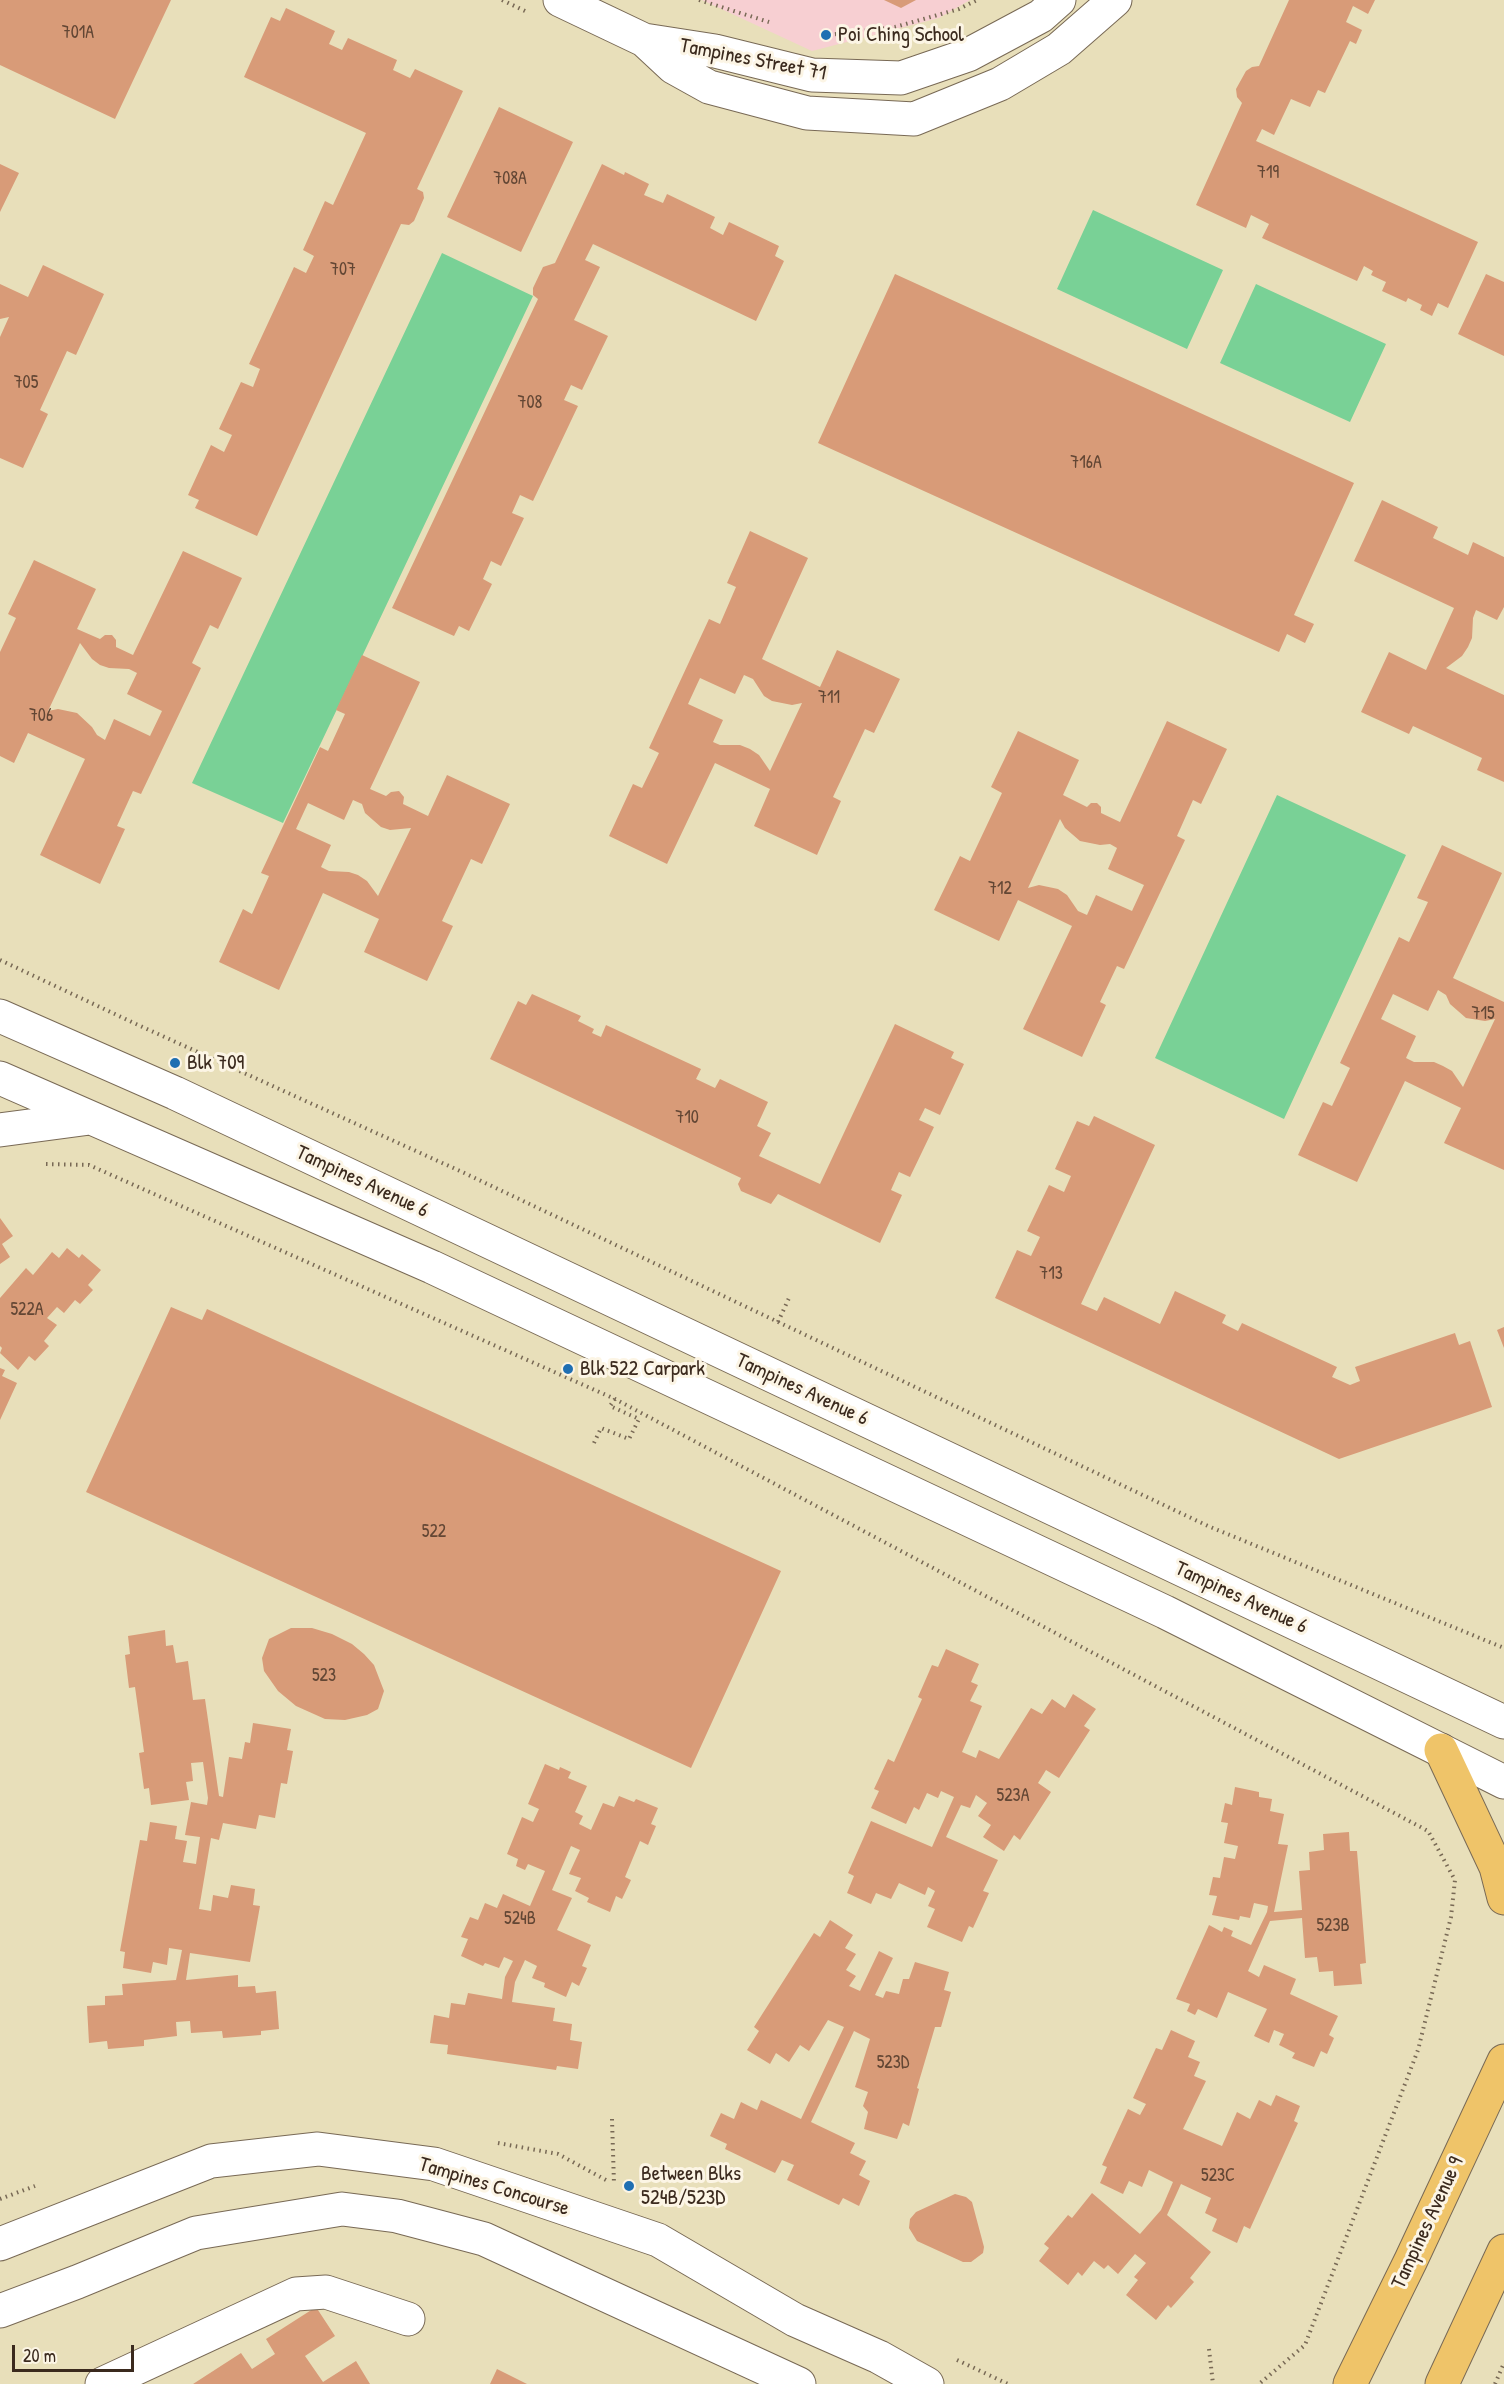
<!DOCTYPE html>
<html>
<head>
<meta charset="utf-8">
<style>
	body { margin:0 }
	#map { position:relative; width:1504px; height:2384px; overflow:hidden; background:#e8dfba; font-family:"Patrick Hand",sans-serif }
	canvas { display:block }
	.scale { position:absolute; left:12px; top:2345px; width:122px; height:27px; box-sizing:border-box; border:3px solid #3b2a1e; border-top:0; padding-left:8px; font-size:18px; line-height:21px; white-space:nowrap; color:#3b2a1e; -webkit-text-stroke:4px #fcf5e5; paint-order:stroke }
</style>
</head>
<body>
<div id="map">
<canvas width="1504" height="2384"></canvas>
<div class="scale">20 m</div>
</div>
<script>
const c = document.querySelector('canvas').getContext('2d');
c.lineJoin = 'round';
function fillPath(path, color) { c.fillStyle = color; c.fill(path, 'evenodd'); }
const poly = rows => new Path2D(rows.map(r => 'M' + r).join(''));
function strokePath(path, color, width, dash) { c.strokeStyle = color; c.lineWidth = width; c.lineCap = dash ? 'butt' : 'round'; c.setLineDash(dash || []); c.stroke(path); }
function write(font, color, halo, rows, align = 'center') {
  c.font = font + ' "Patrick Hand",sans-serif'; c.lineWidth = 6; c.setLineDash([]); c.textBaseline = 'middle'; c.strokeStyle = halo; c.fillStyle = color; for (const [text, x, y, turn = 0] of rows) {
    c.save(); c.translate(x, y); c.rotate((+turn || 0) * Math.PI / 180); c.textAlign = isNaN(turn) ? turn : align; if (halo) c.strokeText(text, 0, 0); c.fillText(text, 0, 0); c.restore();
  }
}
const built = poly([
	[702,0,970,0,939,18,812,51]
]);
const green = poly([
	[1093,210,1223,270,1187,349,1057,289],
	[442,253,533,296,283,823,192,783],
	[1256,284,1386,344,1350,422,1220,363],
	[1277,795,1406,855,1284,1119,1155,1058]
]);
const building = poly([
	[0,0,171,0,115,119,0,65],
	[884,0,916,0,901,8],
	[1289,0,1375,0,1368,14,1353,6,1346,22,1362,30,1356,44,1350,41,1325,93,1318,90,1310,107,1291,99,1274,135,1262,129,1256,141,1478,242,1448,308,1438,303,1432,316,1420,310,1422,305,1408,298,1406,302,1382,291,1386,282,1371,275,1373,271,1364,266,1357,281,1262,238,1269,224,1251,215,1246,228,1196,205,1242,103,1237,97,1236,89,1246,71,1252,67,1259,66],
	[286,8,335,31,329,44,342,50,348,38,397,60,393,70,410,78,415,69,463,91,417,189,423,192,424,198,414,221,409,225,401,224,257,536,195,508,199,500,188,495,211,445,224,452,232,435,219,429,241,382,253,387,260,369,249,364,294,267,306,273,314,256,303,250,325,201,333,205,366,133,244,77,271,17,280,21],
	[499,107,573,142,521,252,447,217],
	[0,164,19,173,0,212],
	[602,164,624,175,625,172,649,184,644,195,663,203,667,194,715,217,710,228,723,235,729,222,779,246,775,256,784,261,756,321,593,244,585,260,600,267,574,320,608,336,582,390,571,385,564,400,578,406,533,501,520,495,512,513,524,518,501,566,491,561,483,579,492,584,469,631,459,626,454,636,392,608,538,299,533,295,533,288,543,267,555,263],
	[43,265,104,294,76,355,67,351,40,410,48,414,23,468,0,458,0,337,9,317,0,319,0,284,28,297],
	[895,274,1354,483,1294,615,1314,624,1305,643,1287,634,1279,652,818,443],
	[1486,274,1504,282,1504,356,1458,334],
	[1382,500,1438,527,1433,538,1468,555,1473,542,1504,557,1504,607,1497,620,1476,610,1473,618,1472,638,1468,647,1462,656,1446,668,1504,695,1504,782,1477,770,1482,758,1413,726,1409,734,1361,712,1389,652,1426,670,1454,608,1354,561],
	[750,531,808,558,762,659,820,687,837,650,900,679,874,733,865,729,833,797,841,801,817,855,754,826,770,789,715,763,667,864,609,836,633,784,642,788,659,753,649,748,709,619,720,624,736,587,727,583],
	[744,675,753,679,764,696,772,701,792,705,802,703,770,771,759,755,750,749,740,745,720,745,713,742,723,720,688,704,700,678,735,694],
	[183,551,242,578,218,629,210,625,192,663,201,668,141,794,133,791,117,826,125,829,100,884,40,855,85,759,28,733,14,763,0,756,0,652,16,618,8,614,34,560,96,589,77,629,100,639,105,635,112,635,116,640,116,647,133,655],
	[80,643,92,659,100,665,109,668,129,669,137,673,127,694,162,711,150,736,114,719,105,740,97,735,92,727,77,713,58,709,48,711],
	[362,655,420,682,370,789,386,796,391,792,399,791,404,797,403,804,428,816,447,775,510,804,482,864,471,859,442,921,453,926,427,981,364,952,379,919,323,893,279,990,219,962,243,909,252,914,269,876,261,873,320,747,328,751,345,714,336,710],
	[353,800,362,804,365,813,381,827,390,830,411,828,378,896,367,881,358,875,349,872,329,871,321,867,331,845,296,829,308,803,344,820],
	[1167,721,1227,749,1201,804,1193,800,1177,836,1185,840,1124,969,1117,966,1100,1002,1106,1005,1082,1057,1023,1029,1072,926,1018,900,999,941,934,910,960,856,970,861,1002,793,991,787,1018,731,1079,760,1063,795,1087,807,1091,803,1097,803,1101,807,1101,813,1120,822],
	[1060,819,1065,828,1080,841,1100,845,1110,844,1117,848,1108,869,1144,885,1132,911,1096,895,1087,915,1078,911,1067,895,1058,889,1039,885,1028,888],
	[1442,845,1502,873,1453,978,1504,1002,1504,1170,1444,1143,1461,1108,1405,1081,1357,1182,1298,1155,1323,1102,1332,1106,1350,1068,1340,1063,1399,937,1409,942,1428,902,1417,898],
	[1438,990,1446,995,1450,1004,1466,1018,1485,1021,1495,1019,1463,1087,1452,1071,1443,1066,1434,1062,1414,1062,1406,1058,1416,1036,1381,1019,1393,994,1428,1011],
	[532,994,581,1016,578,1021,594,1029,592,1033,601,1037,606,1025,701,1069,696,1079,715,1088,720,1079,768,1102,757,1126,771,1133,759,1156,820,1184,895,1024,954,1052,951,1058,964,1064,940,1115,925,1108,919,1120,934,1127,910,1177,899,1172,891,1190,902,1195,880,1243,778,1194,771,1204,741,1191,738,1184,741,1178,490,1059,518,1001,526,1005],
	[1094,1116,1155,1145,1081,1304,1097,1311,1104,1297,1160,1324,1175,1291,1226,1315,1222,1323,1238,1331,1242,1323,1337,1367,1332,1377,1350,1385,1360,1381,1355,1367,1455,1333,1459,1345,1470,1341,1492,1407,1339,1459,995,1298,1017,1250,1031,1256,1040,1237,1027,1231,1049,1185,1064,1192,1071,1176,1055,1169,1077,1121,1089,1126],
	[0,1218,13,1236,2,1244,10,1257,0,1264],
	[67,1248,79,1258,82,1254,101,1270,88,1285,93,1290,80,1304,75,1300,64,1313,57,1307,47,1318,57,1325,44,1341,49,1346,35,1361,29,1356,18,1370,0,1353,2,1348,0,1346,0,1298,26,1268,33,1275,52,1252,59,1258],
	[171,1307,202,1320,207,1309,781,1571,691,1768,86,1492],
	[1504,1327,1504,1348,1497,1330],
	[0,1368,5,1370,2,1376,17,1383,0,1420],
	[291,1628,312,1628,332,1634,352,1644,364,1654,374,1665,384,1691,378,1709,367,1715,345,1720,325,1719,296,1706,278,1691,264,1671,262,1658,269,1639],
	[165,1630,166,1646,173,1645,176,1663,188,1661,193,1700,205,1699,219,1796,223,1797,229,1757,242,1759,245,1742,250,1743,253,1723,291,1729,287,1750,293,1751,287,1784,281,1783,275,1818,259,1815,256,1829,223,1823,219,1840,211,1838,199,1909,211,1911,213,1895,228,1898,231,1885,255,1889,253,1905,260,1906,250,1962,190,1953,186,1980,238,1975,238,1987,255,1986,256,1993,276,1991,279,2029,261,2031,261,2035,223,2038,222,2031,191,2033,190,2021,176,2022,177,2036,144,2040,144,2046,108,2049,107,2041,89,2043,87,2006,105,2005,105,1996,123,1995,122,1984,176,1980,182,1950,169,1948,167,1965,153,1962,151,1973,123,1968,125,1952,120,1951,140,1840,147,1841,150,1822,177,1826,175,1839,187,1841,183,1862,196,1864,200,1837,185,1835,191,1802,207,1805,208,1798,203,1762,191,1763,193,1781,186,1782,189,1800,151,1805,149,1788,144,1789,139,1753,144,1752,135,1687,129,1688,125,1655,130,1654,128,1636],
	[946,1649,979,1664,971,1682,978,1685,970,1701,982,1706,962,1752,976,1758,979,1750,999,1759,1031,1708,1042,1714,1052,1699,1065,1708,1073,1694,1096,1709,1084,1726,1090,1730,1059,1778,1046,1770,1038,1783,1051,1792,1020,1840,1014,1835,1004,1851,983,1837,991,1825,978,1816,987,1803,976,1795,970,1808,961,1805,946,1837,998,1860,983,1891,989,1893,973,1928,969,1926,962,1942,927,1927,935,1909,928,1906,935,1891,928,1887,925,1895,899,1883,891,1899,876,1893,871,1904,847,1893,854,1876,848,1873,871,1821,932,1847,954,1797,941,1791,938,1798,927,1793,919,1810,914,1807,906,1824,871,1808,879,1791,874,1789,888,1759,894,1762,922,1699,918,1697,932,1665,938,1667],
	[545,1764,559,1770,560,1767,571,1772,568,1778,587,1786,575,1812,583,1816,579,1824,591,1830,603,1803,614,1807,619,1796,634,1802,636,1799,658,1808,651,1824,656,1826,648,1845,640,1841,625,1877,631,1880,622,1899,616,1896,610,1912,587,1902,589,1898,575,1891,581,1878,569,1874,580,1850,571,1846,552,1890,572,1898,557,1930,591,1945,582,1966,587,1968,579,1986,572,1982,566,1997,544,1987,545,1983,532,1978,537,1966,525,1960,515,1982,512,2002,555,2008,553,2021,572,2024,570,2040,582,2042,578,2069,557,2066,556,2070,447,2054,448,2045,430,2043,434,2015,449,2018,451,2003,465,2005,468,1993,502,1999,505,1977,513,1961,504,1957,499,1968,485,1963,483,1966,461,1956,468,1939,461,1937,470,1917,478,1920,485,1903,497,1908,503,1894,530,1906,545,1871,528,1864,525,1870,516,1866,518,1859,507,1854,522,1817,533,1822,539,1809,528,1804],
	[1235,1787,1259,1792,1259,1797,1272,1799,1270,1811,1284,1814,1278,1844,1288,1845,1274,1912,1302,1910,1299,1871,1310,1870,1309,1852,1324,1850,1323,1834,1349,1832,1350,1851,1357,1851,1366,1963,1360,1964,1362,1984,1334,1986,1333,1971,1319,1972,1317,1957,1305,1958,1302,1918,1270,1921,1248,1971,1259,1977,1264,1965,1296,1979,1290,1994,1338,2016,1329,2035,1334,2038,1327,2054,1321,2051,1314,2067,1292,2058,1295,2053,1279,2045,1284,2034,1274,2030,1269,2043,1254,2036,1267,2009,1228,1992,1217,2018,1198,2009,1195,2015,1187,2011,1190,2004,1176,1999,1209,1925,1222,1932,1224,1927,1233,1931,1231,1936,1251,1945,1267,1912,1268,1906,1254,1903,1250,1918,1240,1916,1239,1920,1212,1915,1217,1896,1209,1895,1213,1877,1220,1878,1224,1857,1235,1859,1238,1846,1224,1843,1228,1823,1221,1822,1225,1803,1232,1805],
	[830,1920,853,1935,845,1948,856,1954,846,1970,856,1976,849,1986,860,1991,879,1951,893,1958,875,1995,883,1998,886,1991,899,1994,903,1979,909,1979,915,1962,949,1972,944,1990,951,1992,941,2027,935,2027,917,2088,919,2089,909,2126,903,2123,897,2139,864,2129,868,2112,863,2106,868,2092,855,2087,870,2039,854,2031,811,2122,855,2143,850,2153,866,2161,859,2175,870,2181,859,2206,843,2198,839,2205,787,2180,794,2165,782,2160,775,2173,725,2149,727,2144,710,2136,721,2113,734,2119,741,2102,757,2110,761,2100,801,2119,844,2027,828,2020,809,2051,800,2045,789,2062,776,2053,770,2064,747,2050,759,2031,754,2027,814,1933,820,1937],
	[1171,2030,1195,2041,1188,2057,1200,2062,1194,2076,1206,2081,1183,2129,1222,2146,1237,2112,1250,2119,1259,2100,1271,2106,1276,2095,1300,2106,1294,2121,1298,2123,1250,2229,1244,2226,1237,2243,1212,2231,1217,2219,1205,2213,1211,2198,1181,2184,1167,2215,1211,2252,1190,2278,1194,2282,1171,2308,1168,2305,1156,2320,1126,2295,1138,2280,1134,2277,1146,2263,1135,2254,1118,2274,1108,2265,1104,2269,1094,2261,1082,2276,1078,2272,1068,2285,1039,2261,1049,2248,1044,2244,1068,2215,1072,2218,1092,2193,1140,2234,1161,2210,1173,2182,1149,2170,1142,2187,1129,2181,1123,2194,1100,2183,1107,2167,1102,2165,1128,2109,1140,2115,1146,2104,1133,2098,1156,2048,1162,2050],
	[955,2194,966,2197,972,2202,984,2247,983,2253,971,2262,963,2262,917,2241,909,2228,910,2219,916,2212],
	[316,2307,335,2336,305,2356,323,2382,356,2361,370,2384,193,2384,241,2353,252,2369,275,2354,266,2339],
	[497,2369,527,2384,490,2384]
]);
const path = poly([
	[502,0,525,11],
	[699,0,769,22],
	[829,35,895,27,959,9,977,0],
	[0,960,136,1024,460,1171,1208,1526,1504,1648],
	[46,1164,89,1165,615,1399,1428,1831,1455,1880,1451,1917,1418,2050,1305,2345,1259,2384],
	[778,1322,789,1298],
	[594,1443,601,1428,629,1439,639,1419,610,1406,615,1399],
	[612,2119,614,2184],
	[498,2143,558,2154,606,2180],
	[0,2199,35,2186],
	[1209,2349,1213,2384],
	[957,2360,1008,2384],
	[1495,2384,1504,2363]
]);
const minor = poly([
	[560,0,644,40,715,51,812,75,901,78,968,55,1041,16,1059,0],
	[644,40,673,67,709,87,807,113,914,119,1000,84,1059,49,1115,0],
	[0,1016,175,1093,1504,1722],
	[0,1078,432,1267,1165,1612,1504,1782],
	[0,1130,90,1118],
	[0,2244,211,2161,318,2149,434,2164,658,2240,795,2320,879,2357,927,2384],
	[0,2311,77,2282,196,2233,342,2209,397,2216,484,2239,799,2384],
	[102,2384,296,2294,326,2292,408,2319]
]);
const major = poly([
	[1441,1750,1496,1867,1504,1898],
	[1350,2384,1411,2260,1504,2061],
	[1442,2384,1504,2251]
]);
const markers = [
	[826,35,6,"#1f6fb2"],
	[175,1063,6,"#1f6fb2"],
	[568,1369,6,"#1f6fb2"],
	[629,2186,6,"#1f6fb2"]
];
const numberNames = [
	["701A",78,33],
	["719",1268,173],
	["708A",510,179],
	["707",343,270],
	["705",26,383],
	["708",530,403],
	["716A",1086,463],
	["711",829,698],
	["706",41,716],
	["712",1000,889],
	["715",1483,1014],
	["710",687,1118],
	["713",1051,1274],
	["522A",27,1310],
	["522",434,1532],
	["523",324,1676],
	["523A",1013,1796],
	["524B",520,1919],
	["523B",1333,1926],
	["523D",893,2063],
	["523C",1218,2176]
];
const poiNames = [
	["Poi Ching School",838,35],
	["Blk 709",187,1063],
	["Blk 522 Carpark",580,1369],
	["Between Blks",641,2174],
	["524B/523D",641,2198]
];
const streetNames = [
	["Tampines Street 71",753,60,11],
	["Tampines Avenue 6",362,1182,25],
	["Tampines Avenue 6",802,1390,25],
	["Tampines Avenue 6",1241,1598,25],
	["Tampines Concourse",494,2187,17],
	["Tampines Avenue 9",1428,2223,-65]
];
fillPath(built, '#f7cfd2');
fillPath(green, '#79d196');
fillPath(building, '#d89b78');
strokePath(minor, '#786955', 35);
strokePath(major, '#786955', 35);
strokePath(path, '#786955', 4, [1.5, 4.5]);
strokePath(minor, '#fff', 33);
strokePath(major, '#efc469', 33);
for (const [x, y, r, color] of markers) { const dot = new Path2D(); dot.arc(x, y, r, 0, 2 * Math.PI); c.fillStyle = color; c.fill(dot); strokePath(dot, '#fcf5e5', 2); }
write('18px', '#624634', null, numberNames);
write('21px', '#3b2a1e', '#fcf5e5', poiNames, 'left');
write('21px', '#3b2a1e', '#fcf5e5', streetNames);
</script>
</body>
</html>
